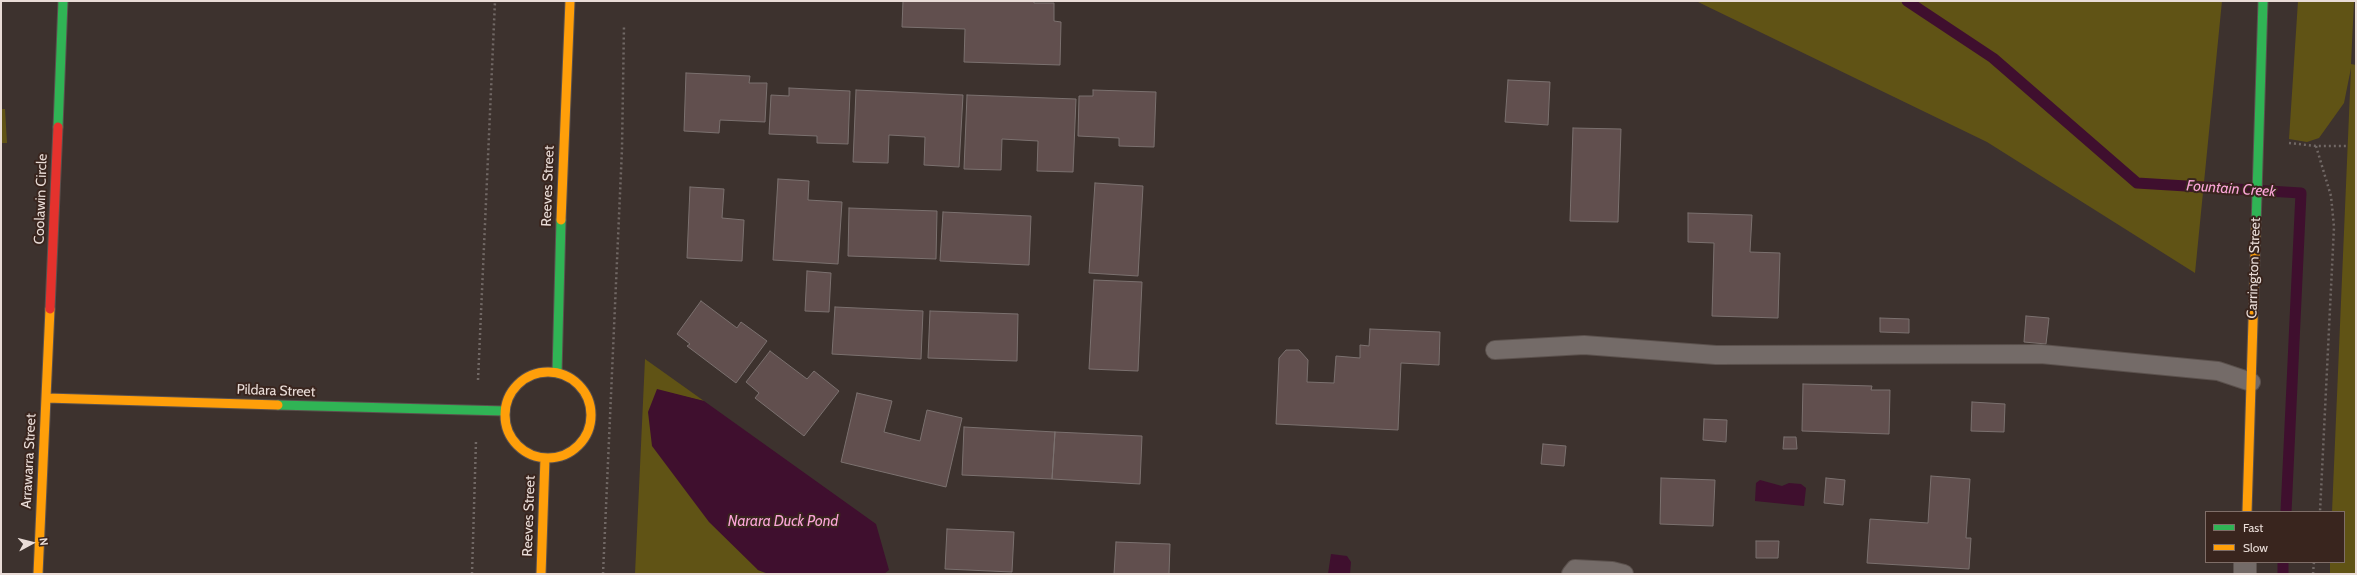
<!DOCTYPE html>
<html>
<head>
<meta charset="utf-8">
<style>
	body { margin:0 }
	#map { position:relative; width:2357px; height:575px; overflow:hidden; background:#3d322e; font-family:Cabin,sans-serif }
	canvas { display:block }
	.frame { position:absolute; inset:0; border:2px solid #e9dcd7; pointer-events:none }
	.legend { position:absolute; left:2205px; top:511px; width:140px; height:52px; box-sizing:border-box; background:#39251e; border:1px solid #7f6e68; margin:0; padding:5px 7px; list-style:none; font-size:12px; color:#e9dcd7 }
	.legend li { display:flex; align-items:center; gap:8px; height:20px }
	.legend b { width:20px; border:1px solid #7f6e68 }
	.north { position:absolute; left:12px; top:523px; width:40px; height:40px; -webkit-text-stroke:3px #39251e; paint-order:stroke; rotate:83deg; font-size:11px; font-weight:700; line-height:16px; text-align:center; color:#e9dcd7 }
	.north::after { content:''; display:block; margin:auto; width:14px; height:18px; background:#e9dcd7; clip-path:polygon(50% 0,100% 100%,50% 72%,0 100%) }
</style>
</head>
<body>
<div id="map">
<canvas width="2357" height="575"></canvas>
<div class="frame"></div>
<ul class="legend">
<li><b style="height:5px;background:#30b455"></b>Fast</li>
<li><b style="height:5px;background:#ff9f0a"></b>Slow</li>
</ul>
<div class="north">N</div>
</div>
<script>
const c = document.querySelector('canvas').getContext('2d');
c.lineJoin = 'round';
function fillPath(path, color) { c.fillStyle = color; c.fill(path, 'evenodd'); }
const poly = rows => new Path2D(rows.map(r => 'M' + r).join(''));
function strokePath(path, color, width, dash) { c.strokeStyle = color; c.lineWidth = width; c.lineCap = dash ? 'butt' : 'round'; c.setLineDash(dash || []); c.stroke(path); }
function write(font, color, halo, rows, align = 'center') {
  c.font = font + ' Cabin,sans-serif'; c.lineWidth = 4; c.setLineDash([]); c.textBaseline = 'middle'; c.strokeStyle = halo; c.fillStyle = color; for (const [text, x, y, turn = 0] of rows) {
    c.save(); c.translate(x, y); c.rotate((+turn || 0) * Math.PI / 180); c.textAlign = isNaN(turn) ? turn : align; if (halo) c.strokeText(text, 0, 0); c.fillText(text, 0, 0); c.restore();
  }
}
const green = poly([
	[1696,1,2222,1,2195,273,1987,142],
	[2298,1,2354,1,2351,64,2356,65,2356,574,2330,574,2330,562,2344,562,2344,512,2332,512,2351,68,2344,103,2319,138,2307,142,2289,139],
	[1,109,5,109,7,143,1,143],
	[645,359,704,401,657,390,758,570,768,574,635,574]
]);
const water = poly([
	[657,389,704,401,876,524,889,570,884,574,769,574,758,570,709,522,652,446,648,412],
	[1760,480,1782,486,1789,483,1801,484,1806,488,1804,506,1755,501,1756,483],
	[1331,554,1347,556,1351,562,1350,574,1328,574]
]);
const stream = poly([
	[1907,1,1993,58,2137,183,2301,193,2286,512],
	[2283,574,2283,562]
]);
const building = poly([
	[903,1,1034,1,1034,3,1054,3,1054,21,1061,22,1060,65,964,62,965,29,902,27,903,1],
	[686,73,750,76,749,83,767,83,765,122,720,120,719,133,684,131,686,73],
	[1508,80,1550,82,1548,125,1505,122,1508,80],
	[789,88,850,91,848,144,817,143,817,136,769,134,771,95,789,96,789,88],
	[856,90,963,95,959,167,924,165,925,137,889,135,888,163,853,162,856,90],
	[1093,90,1156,92,1154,147,1119,146,1119,138,1078,136,1079,96,1093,96,1093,90],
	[967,95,1076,99,1073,172,1037,171,1038,141,1002,139,1001,170,964,169,967,95],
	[1573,128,1621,129,1618,222,1570,221,1573,128],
	[778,179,809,181,808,200,842,202,838,264,773,260,778,179],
	[1095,183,1143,186,1138,276,1089,273,1095,183],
	[690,187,724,189,722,218,744,220,742,261,687,258,690,187],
	[849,208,937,211,936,259,848,256,849,208],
	[943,212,1031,216,1029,265,940,261,943,212],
	[1688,213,1752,215,1750,252,1780,253,1778,318,1712,316,1714,243,1688,242,1688,213],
	[807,271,831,273,829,312,805,311,807,271],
	[1094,280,1142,282,1138,371,1089,369,1094,280],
	[701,301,737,328,741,322,767,341,736,383,687,346,690,344,677,334,701,301],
	[835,307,923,311,921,359,832,354,835,307],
	[930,311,1018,314,1017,361,928,358,930,311],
	[2026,316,2049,318,2046,344,2024,342,2026,316],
	[1880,318,1909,319,1909,333,1880,332,1880,318],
	[1370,329,1440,332,1439,365,1401,363,1398,430,1276,424,1279,358,1286,350,1299,350,1308,360,1307,382,1334,383,1336,356,1360,358,1360,345,1369,346,1370,329],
	[770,351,807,379,814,371,839,391,804,436,755,398,759,393,746,382,770,351],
	[1803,384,1872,386,1871,390,1890,390,1889,434,1802,431,1803,384],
	[857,393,892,401,884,432,920,441,927,410,962,418,946,487,841,462,857,393],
	[1972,402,2005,404,2004,432,1971,431,1972,402],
	[1704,419,1727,420,1726,442,1703,440,1704,419],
	[964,427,1055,432,1052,479,962,475,964,427],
	[1055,432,1142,436,1140,484,1052,479,1055,432],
	[1784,437,1796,437,1797,449,1783,449,1784,437],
	[1543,444,1566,446,1564,466,1541,464,1543,444],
	[1931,476,1970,479,1966,538,1971,538,1969,569,1867,563,1870,519,1928,523,1931,476],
	[1661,478,1715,480,1713,526,1660,524,1661,478],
	[1826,478,1845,480,1843,505,1824,503,1826,478],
	[947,529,1014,532,1012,572,945,569,947,529],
	[1756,541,1779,541,1778,558,1756,558,1756,541],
	[1116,542,1170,544,1169,574,1114,574,1116,542]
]);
const path = poly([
	[2289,143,2316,146,2348,146],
	[2316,146,2331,196,2334,227,2320,512],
	[478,380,495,1],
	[472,574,476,441],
	[603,574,622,149,624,25],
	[2313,574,2314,562]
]);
const lane = poly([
	[1495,350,1584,345,1716,355,2041,354,2218,371,2251,382],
	[1571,574,1575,569,1612,571,1624,574]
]);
const street = poly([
	[2245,574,2245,562]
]);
const fast = poly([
	[58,127,63,1],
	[2256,226,2263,1],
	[557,373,561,220],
	[278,405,505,411]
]);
const slow = poly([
	[561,220,570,1],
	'505 415a43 43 0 1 1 86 0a43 43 0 1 1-86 0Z',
	[46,398,278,405],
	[2247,512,2256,226],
	[38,574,50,309],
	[541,574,545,458]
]);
const jam = poly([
	[50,309,58,127]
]);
const streetNames = [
	["Reeves Street",548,186,-88],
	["Coolawin Circle",41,199,-88],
	["Carrington Street",2254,268,-88],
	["Pildara Street",276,391,2],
	["Arrawarra Street",29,461,-87],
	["Reeves Street",529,516,-88]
];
const waterNames = [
	["Fountain Creek",2231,189,4],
	["Narara Duck Pond",783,522]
];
fillPath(green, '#605315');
fillPath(water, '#3f0f2e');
strokePath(stream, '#3f0f2e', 11);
fillPath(building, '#614f4e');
strokePath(building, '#7b716f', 1);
strokePath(lane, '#5b514d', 20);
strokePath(street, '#5b514d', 24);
strokePath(fast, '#5b514d', 11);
strokePath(slow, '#5b514d', 11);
strokePath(jam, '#5b514d', 11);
strokePath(path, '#716865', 2.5, [2, 3]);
strokePath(lane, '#746b68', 18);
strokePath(street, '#746b68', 22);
strokePath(fast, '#30b455', 9);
strokePath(slow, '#ff9f0a', 9);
strokePath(jam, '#e5322d', 9);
write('14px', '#e9dcd7', '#39251e', streetNames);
write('italic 15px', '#fba5d8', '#39251e', waterNames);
</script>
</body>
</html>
